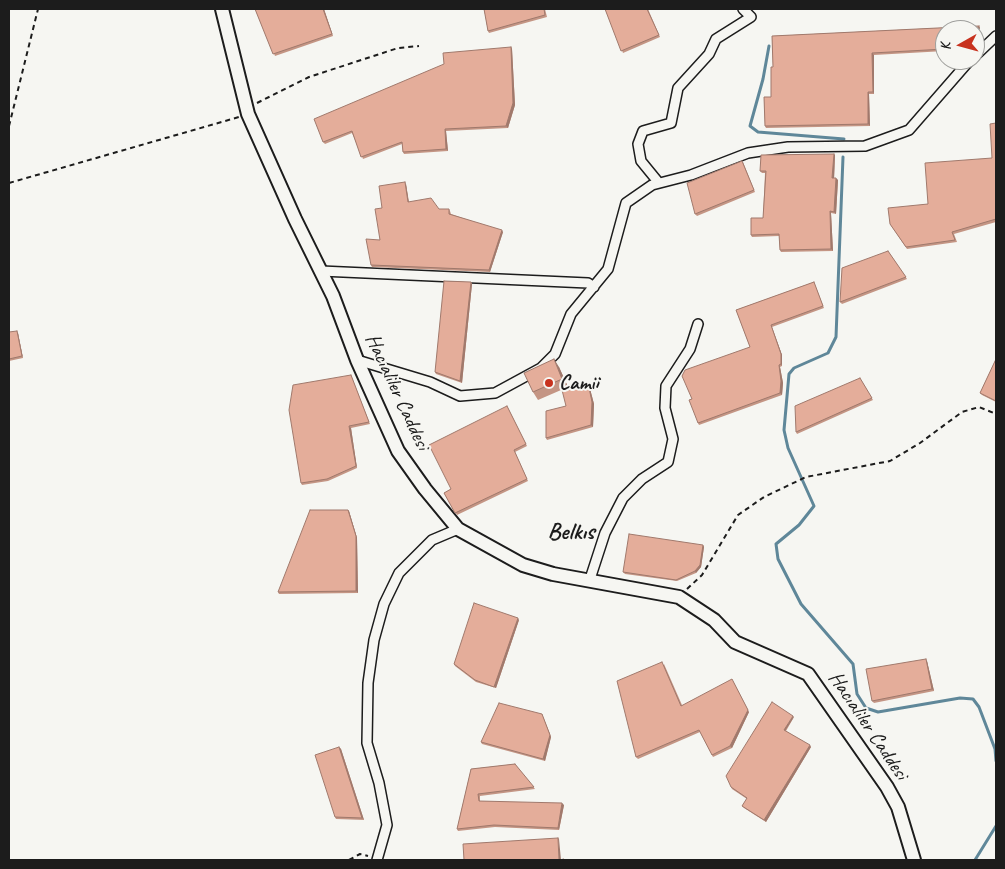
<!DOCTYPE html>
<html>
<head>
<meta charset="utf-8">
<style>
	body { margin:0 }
	#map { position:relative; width:1005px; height:869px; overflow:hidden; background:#f6f6f2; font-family:Caveat,sans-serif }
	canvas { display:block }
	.frame { position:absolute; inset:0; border:10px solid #1c1c1c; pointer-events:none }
	.north { position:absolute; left:935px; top:20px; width:50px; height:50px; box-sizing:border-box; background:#f6f6f2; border:1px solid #9f9f9c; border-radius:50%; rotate:263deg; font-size:14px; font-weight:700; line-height:20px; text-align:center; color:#1c1c1c }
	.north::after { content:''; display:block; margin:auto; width:18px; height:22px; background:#c8321e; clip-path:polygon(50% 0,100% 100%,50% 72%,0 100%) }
</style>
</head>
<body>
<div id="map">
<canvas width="1005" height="869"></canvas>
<div class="frame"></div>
<div class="north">K</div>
</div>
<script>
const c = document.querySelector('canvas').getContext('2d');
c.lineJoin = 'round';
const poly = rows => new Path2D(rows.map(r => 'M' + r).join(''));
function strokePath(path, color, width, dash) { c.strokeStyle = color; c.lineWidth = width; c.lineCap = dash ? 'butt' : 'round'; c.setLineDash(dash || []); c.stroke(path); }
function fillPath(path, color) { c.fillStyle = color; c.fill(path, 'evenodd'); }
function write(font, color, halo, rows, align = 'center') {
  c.font = font + ' Caveat,sans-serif'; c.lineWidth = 4; c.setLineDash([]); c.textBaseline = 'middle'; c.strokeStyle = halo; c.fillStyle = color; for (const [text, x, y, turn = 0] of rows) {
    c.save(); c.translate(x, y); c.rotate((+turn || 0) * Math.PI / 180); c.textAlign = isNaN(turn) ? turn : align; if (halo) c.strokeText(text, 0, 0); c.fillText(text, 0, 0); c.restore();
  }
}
const stream = poly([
	[769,46,763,79,750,126,758,132,844,139],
	[843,157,836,337,828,353,794,368,789,374,784,430,788,448,814,506,799,525,776,544,778,559,801,604,853,664,857,694,866,708,878,712,960,698,973,699,979,707,995,749,996,761],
	[975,860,996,826]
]);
const path = poly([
	[257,103,309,77,398,48,419,46],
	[9,126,38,9],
	[9,183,239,117],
	[687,589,702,575,738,515,764,497,806,477,890,461,920,443,962,412,979,407,996,414],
	[349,860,360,854,368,856]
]);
const street = poly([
	[975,56,996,36],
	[659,183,641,161,638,144,643,131,671,123,678,88,709,54,716,39,751,17,743,9],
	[321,271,588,283,594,287],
	[357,360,430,382,460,396,495,393,541,368,555,354,571,314,608,269,626,203,652,185,691,175,748,153,788,147,865,146,909,130,970,60],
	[590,579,605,533,623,498,642,479,668,462,673,439,665,408,666,386,690,349,698,324],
	[377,860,387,825,379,783,367,743,368,683,374,640,384,604,399,573,432,540,458,529]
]);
const secondary = poly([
	[222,9,248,114,295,219,333,296,357,360,398,451,425,489,458,529,523,565,553,574,679,597,714,620,735,642,808,674,887,787,898,807,914,860]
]);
const wall = poly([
	[255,9,324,9,333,36,275,56],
	[484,9,545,9,547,17,489,33,488,31],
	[605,9,648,9,660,37,623,53],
	[979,26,980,28,975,38,975,30,945,30,945,51,874,55,874,94,869,94,870,126,766,128,765,126,764,97,771,97,771,67,773,67,772,36],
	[511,47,512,49,515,105,508,128,446,131,448,151,404,154,403,152,402,144,363,159,352,133,325,144,323,142],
	[996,123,996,222,954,234,957,242,907,249,890,224,928,204,992,158],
	[835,155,834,178,838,180,836,214,831,213,833,251,781,252,780,250,779,236,752,237,751,235,763,218,765,173,762,173,760,171],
	[743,162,755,192,697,216,695,214],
	[406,184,409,202,439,209,449,209,450,211,451,214,503,232,490,272,372,267,371,265,380,240,382,208],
	[888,251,907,279,842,304,840,302],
	[471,282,472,284,462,383,436,374,435,372],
	[814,282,824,308,772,327,782,355,782,366,780,367,783,383,782,395,699,425,698,423,692,399,750,347,736,310],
	[9,332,18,333,23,358,9,361],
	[996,359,996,402,982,395,980,393],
	[559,367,568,387,538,400,533,392],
	[351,375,370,424,351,428,357,468,328,481,302,485,301,483],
	[860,378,873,400,797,434,796,432],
	[588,383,589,385,594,404,593,427,547,440,546,438,566,406],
	[507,406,527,446,515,452,528,481,457,515,444,493,451,489],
	[348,510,349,511,357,538,358,593,279,594,278,592],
	[703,545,704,547,701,567,696,573,677,581,625,574,623,572],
	[519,620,496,688,476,682,455,666,454,664],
	[927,661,934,691,874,703,872,701],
	[664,664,682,705,749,712,732,748,713,757,700,732,638,759,636,757],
	[542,714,551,737,545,761,482,744,481,742],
	[794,717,786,731,811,747,766,822,744,808,742,806,747,799,732,789,731,787],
	[339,747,341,749,364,820,336,819,335,817],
	[515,764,535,789,480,796,480,801,564,805,559,830,495,827,458,831,457,829,471,769]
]);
const shadedWall = poly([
	[323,9,324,9,333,36,332,34],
	[979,26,980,28,975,38,975,33],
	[511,47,512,49,515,105,508,128,506,126],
	[872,53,874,55,874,94,873,92],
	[868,92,869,94,870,126,868,124],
	[445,129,446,131,448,151,446,149],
	[834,154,835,155,834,180,832,178],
	[836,178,838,180,836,214,834,212],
	[405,182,406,184,409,204,408,202],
	[830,211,831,213,833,251,831,249],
	[502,230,503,232,490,272,489,270],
	[471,282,472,284,462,383,460,381],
	[771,325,782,355,782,366,781,364],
	[17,331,18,333,23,358,22,356],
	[554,359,559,367,568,387,562,379],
	[779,365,780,367,783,383,782,395,780,393],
	[588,383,589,385,594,404,593,427,591,425],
	[349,426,351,428,357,468,356,466],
	[348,510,349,511,357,538,358,593,356,591],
	[703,545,704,547,701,567,696,573,695,571],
	[518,618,519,620,496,688,494,687],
	[926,659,927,661,934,691,932,689],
	[733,681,749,712,732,748,730,746],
	[542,714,551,737,545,761,543,759],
	[793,716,794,717,785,731,784,730],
	[810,745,811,747,766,822,764,820],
	[339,747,341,749,364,820,362,818],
	[562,803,564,805,559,830,558,828],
	[558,838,559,839,561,860,559,860]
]);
const building = poly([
	[255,9,323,9,332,34,273,54,255,9],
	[484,9,544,9,545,15,488,31,484,9],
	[605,9,647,9,659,35,621,51,605,9],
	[979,26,975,33,975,30,945,30,945,49,872,53,873,92,868,92,868,124,765,126,764,97,771,97,771,67,773,67,772,36,979,26],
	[511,47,513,103,506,126,445,129,446,149,403,152,402,142,361,157,352,131,323,142,314,119,444,64,443,53,511,47],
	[996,123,996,219,952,232,955,240,906,247,890,224,888,208,928,204,925,163,992,158,990,124,996,123],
	[834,154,832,178,836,178,834,212,830,211,831,249,780,250,779,234,751,235,751,218,763,218,766,171,760,171,761,155,834,154],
	[742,161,754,190,695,214,687,183,742,161],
	[405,182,408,202,431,198,439,209,449,209,449,214,502,230,489,270,371,265,366,239,380,240,375,209,382,208,379,186,405,182],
	[888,251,906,277,840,302,842,268,888,251],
	[444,281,471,282,460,381,435,372,444,281],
	[814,282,823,306,771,325,781,354,781,364,779,365,781,381,780,393,698,423,689,400,692,399,682,376,685,370,750,347,736,310,814,282],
	[17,331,22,356,9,359,9,332,17,331],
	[554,359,562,379,533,392,524,373,554,359],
	[996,359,996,401,980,393,996,359],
	[351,375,369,422,349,426,356,466,327,479,301,483,289,410,293,385,351,375],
	[860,378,872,398,796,432,795,406,860,378],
	[588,383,592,402,591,425,546,438,546,411,566,406,562,390,588,383],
	[507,406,526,444,514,450,527,479,455,513,444,493,451,489,429,445,507,406],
	[310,510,348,510,356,536,356,591,278,592,310,510],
	[629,534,703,545,700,565,695,571,676,580,623,572,629,534],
	[474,603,518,618,494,687,475,680,454,664,474,603],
	[926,659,932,689,872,701,866,669,926,659],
	[662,662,681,706,732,679,748,710,730,746,712,755,699,730,636,757,617,681,662,662],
	[772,702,793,716,784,730,810,745,764,820,742,806,747,798,731,787,726,776,772,702],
	[499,703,542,714,550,735,543,759,481,742,499,703],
	[339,747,362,818,335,817,315,755,339,747],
	[515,764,534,787,478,794,479,801,562,803,558,828,494,825,457,829,471,769,515,764],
	[558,838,559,860,564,859,564,860,464,860,463,844,558,838]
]);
const markers = [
	[549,383,5,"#c8321e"]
];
const poiNames = [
	["Camii",559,383]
];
const streetNames = [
	["Hacıaliler Caddesi",397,392,65],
	["Hacıaliler Caddesi",868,726,56]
];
const quarterNames = [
	["Belkıs",571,533]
];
strokePath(stream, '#5f8799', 3);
strokePath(street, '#1c1c1c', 12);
strokePath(secondary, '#1c1c1c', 16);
strokePath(path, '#1c1c1c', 2, [5, 4]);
strokePath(street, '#f6f6f2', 9);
strokePath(secondary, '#f6f6f2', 12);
fillPath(wall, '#c49584');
fillPath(shadedWall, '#a0796c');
fillPath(building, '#e4ad9a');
strokePath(building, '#a0796c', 1);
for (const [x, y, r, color] of markers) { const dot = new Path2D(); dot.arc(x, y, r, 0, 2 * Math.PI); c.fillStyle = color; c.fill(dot); strokePath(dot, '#f6f6f2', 2); }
write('bold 21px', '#1c1c1c', '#f6f6f2', poiNames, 'left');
write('21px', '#1c1c1c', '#f6f6f2', streetNames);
write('bold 24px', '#1c1c1c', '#f6f6f2', quarterNames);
</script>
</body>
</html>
